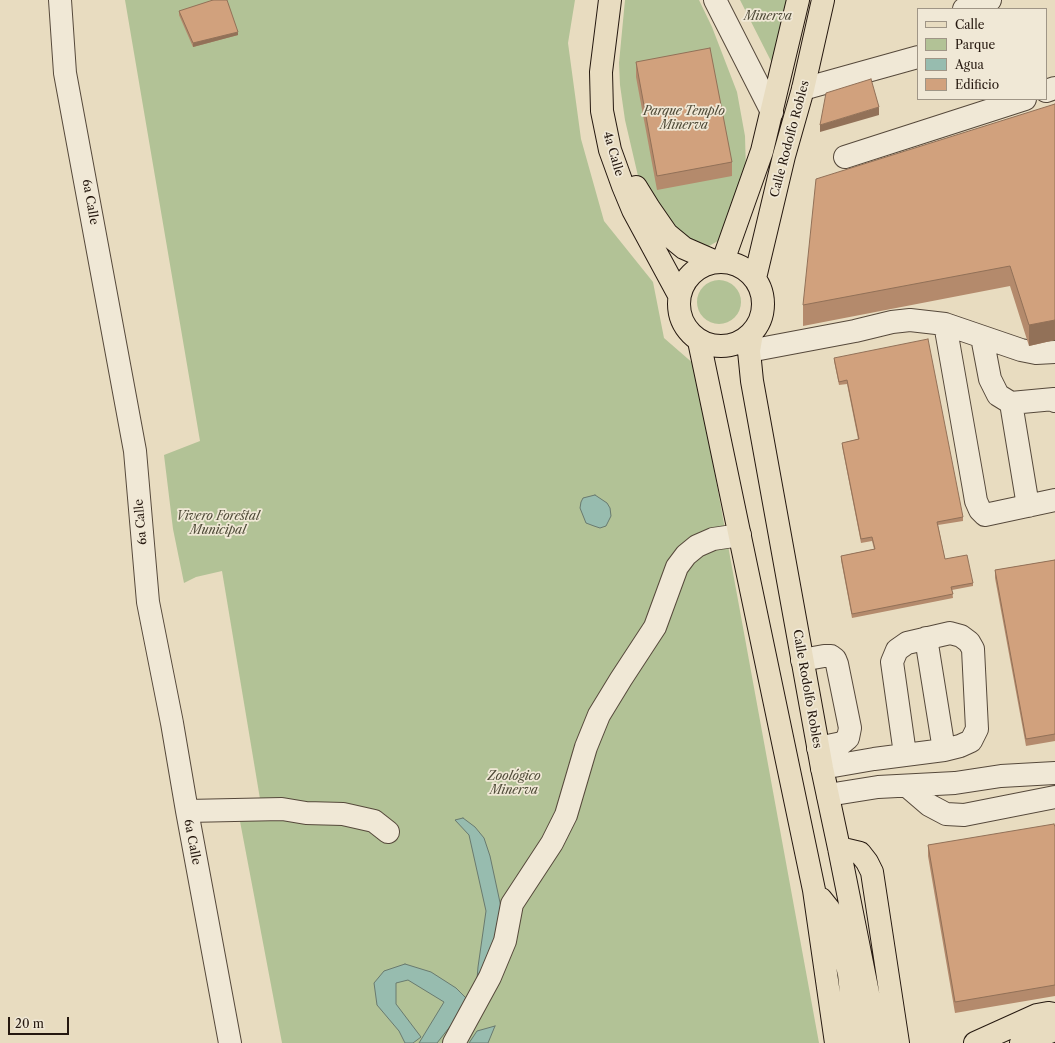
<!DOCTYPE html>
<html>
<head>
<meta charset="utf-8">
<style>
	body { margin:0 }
	#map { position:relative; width:1055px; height:1043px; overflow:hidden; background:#e8dcc0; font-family:"Libre Caslon Text",serif }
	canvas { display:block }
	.legend { position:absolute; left:917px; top:8px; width:130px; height:92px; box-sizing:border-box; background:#f0e8d6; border:1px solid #9f9586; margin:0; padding:5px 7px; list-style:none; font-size:12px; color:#25180f }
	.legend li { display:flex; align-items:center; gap:8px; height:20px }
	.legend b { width:20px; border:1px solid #9f9586 }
	.scale { position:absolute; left:8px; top:1017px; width:61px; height:18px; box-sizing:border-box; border:2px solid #25180f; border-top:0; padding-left:5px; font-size:12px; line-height:14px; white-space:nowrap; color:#25180f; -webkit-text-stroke:3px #f0e8d6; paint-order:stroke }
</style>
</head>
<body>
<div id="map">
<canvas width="1055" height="1043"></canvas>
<ul class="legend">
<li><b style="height:5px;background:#e8dcc0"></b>Calle</li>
<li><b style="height:11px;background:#b2c296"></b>Parque</li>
<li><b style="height:11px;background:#97bcaf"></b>Agua</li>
<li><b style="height:11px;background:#d1a17d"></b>Edificio</li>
</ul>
<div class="scale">20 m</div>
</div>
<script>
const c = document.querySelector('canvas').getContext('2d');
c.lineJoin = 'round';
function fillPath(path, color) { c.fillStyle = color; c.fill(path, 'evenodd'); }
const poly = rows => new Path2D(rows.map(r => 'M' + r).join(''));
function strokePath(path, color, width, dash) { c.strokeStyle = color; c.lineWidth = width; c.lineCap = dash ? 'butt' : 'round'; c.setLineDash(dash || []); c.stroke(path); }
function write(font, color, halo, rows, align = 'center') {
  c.font = font + ' "Libre Caslon Text",serif'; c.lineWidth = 3.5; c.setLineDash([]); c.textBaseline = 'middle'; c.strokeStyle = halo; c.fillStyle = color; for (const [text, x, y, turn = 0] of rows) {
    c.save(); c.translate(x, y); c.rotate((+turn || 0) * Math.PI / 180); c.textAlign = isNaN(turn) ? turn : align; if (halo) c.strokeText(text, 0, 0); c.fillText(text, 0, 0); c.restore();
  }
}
const green = poly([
	[125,0,575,0,568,43,581,139,604,221,653,282,664,338,695,365,819,1043,282,1043,239,816,263,817,222,571,196,577,184,583,173,529,164,455,200,441],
	[625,0,699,0,712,27,737,92,745,136,746,172,723,237,718,241,709,246,705,247,679,234,640,183,638,176,625,120,620,85,619,63],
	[740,0,788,0,774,67],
	'697 302a22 22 0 1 1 44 0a22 22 0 1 1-44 0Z'
]);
const water = poly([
	[595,495,607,503,610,508,611,516,606,526,600,528,594,526,586,523,580,508,581,502,583,498,595,495],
	[463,818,475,827,484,838,490,856,504,921,476,991,478,967,486,911,469,835,455,820,463,818],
	[405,964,431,972,456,988,466,998,456,1019,437,1043,419,1043,444,1002,408,980,396,983,396,1004,421,1037,413,1043,405,1043,399,1031,377,1005,374,983,384,971,405,964],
	[495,1026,488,1043,469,1043,477,1031,495,1026]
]);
const minor = poly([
	[60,0,65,73,135,451,148,602,172,723,187,811,230,1043],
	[715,0,772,112],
	[964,9,990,0],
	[803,89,918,57],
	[1046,91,1055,88],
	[845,157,1025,99],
	[945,324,974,489,976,501,980,510,985,515,1055,500],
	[982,337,990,379,998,395,1011,403,1054,399,1055,401],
	[749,351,855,331,892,322,910,320,945,324,1021,350,1036,353,1055,352],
	[1011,403,1028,506],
	[802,660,824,656,831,656,835,659,837,664,850,728,848,738,842,743,818,748],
	[905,754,892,662,897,650,907,643,950,633,961,636,969,642,973,649,977,729,971,741,960,746,944,750],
	[822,768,874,759,944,750,926,638],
	[908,787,929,805,946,814,964,815,1055,797],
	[828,795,878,787,955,783,1001,776,1055,773],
	[187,811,282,809,306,813,343,814,374,821,388,832],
	[454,1043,490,977,505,941,512,904,552,843,566,815,586,747,599,715,621,679,655,627,677,567,686,555,697,546,713,539,740,535]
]);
const major = poly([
	[610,0,601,72,602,111,610,150,623,186,633,210,679,295],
	[636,187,649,208,667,234,684,248,716,262],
	[723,261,762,151,798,0],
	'679 304a42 42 0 1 1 84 0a42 42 0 1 1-84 0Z',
	[755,278,784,156,803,89,823,0],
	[752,333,749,351,752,381,822,768,839,848,878,1043],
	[699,341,814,890,836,1043],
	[839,848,860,853,867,862,872,872,898,1043],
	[821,899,829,909,844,953,849,974,856,1043],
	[975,1043,1037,1015,1048,1013,1055,1014],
	[1021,1043,1055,1030]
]);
const wall = poly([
	[179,11,238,35,193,47,179,15],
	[636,62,732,162,732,176,657,190,636,77],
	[1055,104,1055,340,1029,346,1010,286,803,326,803,305],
	[834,358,963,517,963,521,938,525,945,559,973,583,973,586,952,590,953,598,852,618,841,560,841,556,874,549,872,541,861,543,842,446,842,443,858,439,847,384,839,385,834,361],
	[1055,560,1055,741,1026,746,995,578,995,570],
	[1055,827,1055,996,955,1013,928,856,928,845]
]);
const shadedWall = poly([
	[238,32,238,35,193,47,193,43],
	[879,107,879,115,820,132,820,125],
	[1055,320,1055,340,1029,346,1029,325]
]);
const building = poly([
	[213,0,227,0,238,32,193,43,179,11,213,0],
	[710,48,732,162,657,176,636,62,710,48],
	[871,79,879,107,820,125,826,93,871,79],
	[1055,104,1055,320,1029,325,1010,266,803,305,816,179,1055,104],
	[928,339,963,517,937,522,945,559,967,555,973,583,951,587,953,594,852,614,841,556,875,549,872,537,861,539,842,443,859,439,847,380,839,382,834,358,928,339],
	[1055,560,1055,734,1026,739,995,570,1055,560],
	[1054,824,1055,827,1055,985,955,1002,928,845,1054,824]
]);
const parkNames = [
	["Minerva",768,17],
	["Parque Templo",684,112],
	["Minerva",684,126],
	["Vivero Forestal",218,517],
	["Municipal",218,531],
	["Zoológico",514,777],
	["Minerva",514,791]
];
const streetNames = [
	["Calle Rodolfo Robles",790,139,-75],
	["4a Calle",613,154,74],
	["6a Calle",90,202,80],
	["6a Calle",141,522,-95],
	["Calle Rodolfo Robles",807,689,80],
	["6a Calle",192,842,79]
];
fillPath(green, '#b2c296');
fillPath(water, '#97bcaf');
strokePath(water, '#697a6f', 1);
strokePath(minor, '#56493b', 24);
strokePath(major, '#25180f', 24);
strokePath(minor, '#f0e8d6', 22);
strokePath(major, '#e8dcc0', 22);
fillPath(wall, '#b48a6c');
fillPath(shadedWall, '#927158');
fillPath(building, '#d1a17d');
strokePath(building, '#927158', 1);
write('italic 12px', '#4f4b38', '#f0e8d6', parkNames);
write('12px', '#25180f', '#f0e8d6', streetNames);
</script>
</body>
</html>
